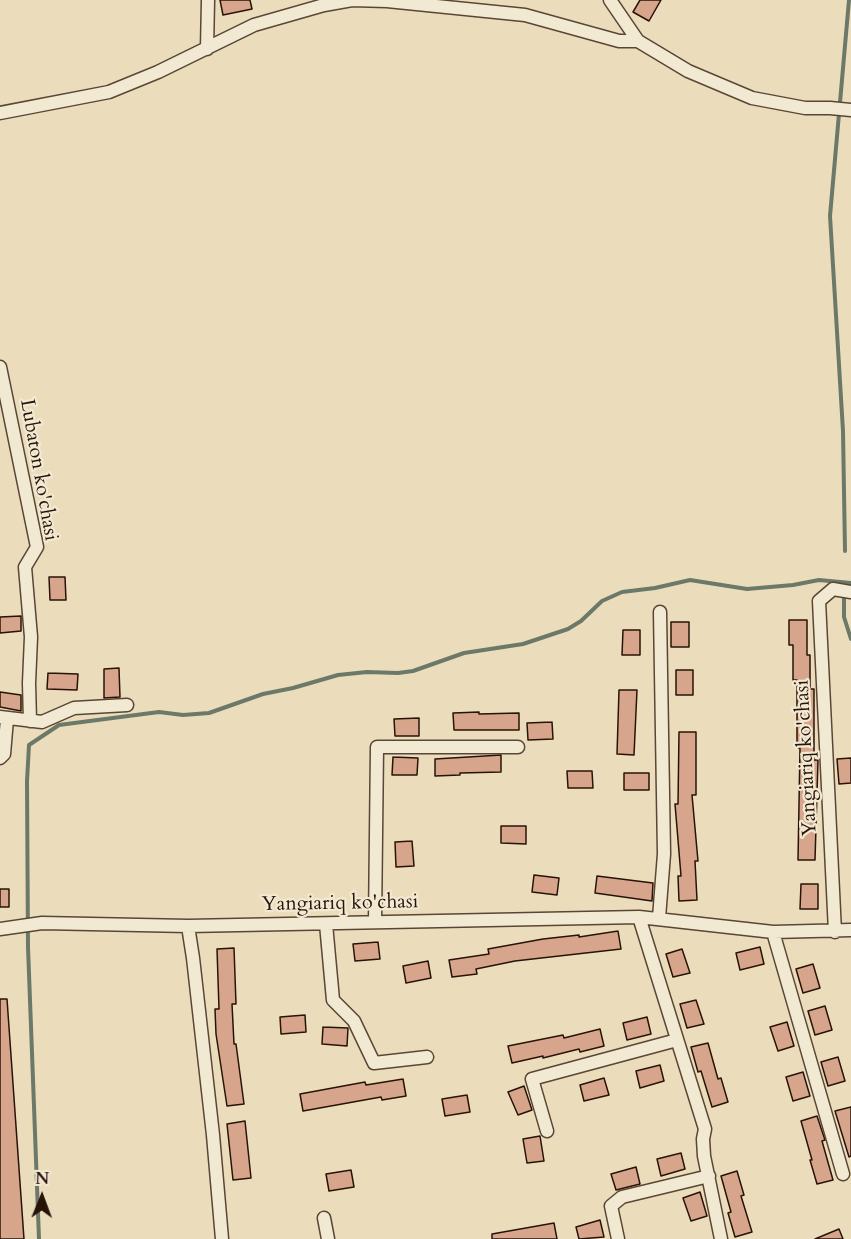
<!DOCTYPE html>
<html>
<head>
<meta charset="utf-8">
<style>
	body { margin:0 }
	#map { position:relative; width:851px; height:1239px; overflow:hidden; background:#ebddbc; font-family:Cardo,serif }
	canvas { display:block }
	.north { position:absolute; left:12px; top:1167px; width:60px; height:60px; -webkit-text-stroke:4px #f2e9d3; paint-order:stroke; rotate:1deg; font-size:16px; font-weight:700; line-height:24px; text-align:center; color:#281307 }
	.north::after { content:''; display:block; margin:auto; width:21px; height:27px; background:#281307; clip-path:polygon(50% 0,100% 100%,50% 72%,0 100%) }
</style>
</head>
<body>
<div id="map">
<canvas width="851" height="1239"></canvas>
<div class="north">N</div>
</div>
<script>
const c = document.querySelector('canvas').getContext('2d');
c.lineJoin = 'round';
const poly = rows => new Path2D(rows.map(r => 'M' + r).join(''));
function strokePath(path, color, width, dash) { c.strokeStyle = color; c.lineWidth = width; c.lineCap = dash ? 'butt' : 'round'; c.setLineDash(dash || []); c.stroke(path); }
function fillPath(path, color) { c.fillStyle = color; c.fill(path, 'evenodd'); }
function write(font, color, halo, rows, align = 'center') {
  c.font = font + ' Cardo,serif'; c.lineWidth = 4.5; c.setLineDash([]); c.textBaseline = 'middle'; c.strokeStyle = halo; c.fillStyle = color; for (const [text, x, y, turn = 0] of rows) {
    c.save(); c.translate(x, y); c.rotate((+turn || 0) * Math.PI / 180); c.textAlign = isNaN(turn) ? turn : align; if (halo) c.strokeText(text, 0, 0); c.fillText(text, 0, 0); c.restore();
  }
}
const stream = poly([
	[845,551,843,431,830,216,849,0],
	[844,597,844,617,851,639],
	[39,1239,28,947,27,781,29,745,59,725,159,712,183,715,209,713,263,694,293,688,338,675,367,672,398,673,413,671,464,653,523,644,568,629,581,621,602,601,622,592,655,588,690,580,747,589,793,585,819,580,851,583]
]);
const building = poly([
	[220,0,250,0,252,9,223,15,220,0],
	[640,0,661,0,649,21,633,12,640,0],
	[49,577,65,577,66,600,50,600,49,577],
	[21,616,21,631,0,633,0,617,21,616],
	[789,620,807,620,807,655,810,655,810,689,814,689,814,760,818,760,815,860,798,860,800,748,797,748,797,680,793,680,793,645,789,645,789,620],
	[671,622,689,622,689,647,671,647,671,622],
	[623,630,640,630,640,655,622,655,623,630],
	[119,668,120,697,104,698,104,669,119,668],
	[676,670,693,670,693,695,676,695,676,670],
	[48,673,78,674,77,690,47,689,48,673],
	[619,690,637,690,634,755,617,754,619,690],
	[0,692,21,695,21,711,0,707,0,692],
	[479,712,479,714,519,713,519,730,454,730,453,713,479,712],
	[419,718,419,736,395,736,394,719,419,718],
	[552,722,553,739,528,740,527,723,552,722],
	[679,732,696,732,696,795,692,795,698,861,695,861,697,900,679,901,678,876,681,876,675,804,678,804,679,732],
	[501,755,501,772,460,773,460,775,435,776,435,759,501,755],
	[393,757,418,758,417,775,392,775,393,757],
	[851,758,851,783,839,784,837,759,851,758],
	[567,771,592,771,593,788,568,788,567,771],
	[624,773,649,773,649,790,624,790,624,773],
	[501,826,526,826,526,844,501,843,501,826],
	[412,841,414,866,396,867,395,842,412,841],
	[534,875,559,878,557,895,532,892,534,875],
	[597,876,653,883,652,901,595,893,597,876],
	[801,884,818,884,818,909,800,909,801,884],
	[0,889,9,889,9,907,0,907,0,889],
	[618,931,621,949,515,961,476,969,477,974,452,977,449,960,489,954,488,949,543,939,579,935,579,937,618,931],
	[378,942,380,959,355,961,353,944,378,942],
	[760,947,764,964,740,970,736,953,760,947],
	[234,948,236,1004,232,1004,234,1044,236,1044,244,1104,227,1106,216,1034,215,1009,219,1009,217,949,234,948],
	[682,949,690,973,673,977,666,954,682,949],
	[428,961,431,978,406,983,403,966,428,961],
	[813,964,820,988,803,993,796,969,813,964],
	[0,999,7,999,24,1239,0,1239,0,999],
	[696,1000,704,1024,687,1028,680,1004,696,1000],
	[825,1006,832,1030,815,1035,808,1011,825,1006],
	[305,1015,306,1032,281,1034,280,1017,305,1015],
	[647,1017,651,1034,627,1040,623,1023,647,1017],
	[787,1022,794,1046,778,1051,770,1027,787,1022],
	[323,1027,348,1028,347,1046,322,1044,323,1027],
	[600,1029,604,1046,580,1052,579,1049,543,1058,543,1056,512,1063,508,1046,563,1035,564,1038,600,1029],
	[708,1043,718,1079,721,1078,728,1102,712,1107,701,1071,698,1072,691,1047,708,1043],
	[838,1057,845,1081,828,1086,821,1062,838,1057],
	[660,1065,664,1081,640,1088,636,1071,660,1065],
	[803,1072,810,1096,793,1101,786,1077,803,1072],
	[604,1078,609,1095,584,1101,580,1085,604,1078],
	[403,1079,406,1096,382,1100,381,1097,303,1111,300,1094,365,1082,366,1085,403,1079],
	[524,1086,532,1110,518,1115,508,1092,524,1086],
	[467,1095,470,1112,445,1116,442,1099,467,1095],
	[851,1107,851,1156,849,1157,835,1111,851,1107],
	[817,1116,825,1140,822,1141,833,1180,817,1184,810,1160,812,1160,801,1121,817,1116],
	[245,1121,251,1178,233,1180,227,1124,245,1121],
	[540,1136,544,1161,527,1163,523,1139,540,1136],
	[681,1153,685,1169,661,1176,657,1159,681,1153],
	[636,1167,640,1184,616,1190,611,1174,636,1167],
	[351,1170,354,1187,329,1191,326,1174,351,1170],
	[737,1171,744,1195,741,1196,752,1232,735,1237,728,1213,731,1212,721,1176,737,1171],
	[700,1192,707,1216,691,1221,683,1198,700,1192],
	[600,1220,604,1237,579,1239,576,1227,600,1220],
	[554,1223,557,1239,492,1239,492,1234,554,1223],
	[839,1229,843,1239,815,1239,839,1229]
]);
const minor = poly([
	[610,0,638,41],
	[207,49,208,0],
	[0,113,109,92,158,72,254,25,324,5,352,0,387,1,525,15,619,41,638,41,688,71,752,98,805,108,830,108,851,110],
	[0,367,37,547,25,567,31,637,29,683,30,721],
	[0,717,42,722,74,708,127,705],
	[0,758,4,754,7,719],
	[639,917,705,1129,703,1139,704,1156,721,1239],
	[659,918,664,854,660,612],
	[375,922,377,747,518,747],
	[326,924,333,1000,354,1021,374,1063,427,1057],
	[188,926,193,958,213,1135,222,1239],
	[0,929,42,923,188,926,639,917,773,932,851,930],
	[773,932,843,1174],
	[835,932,819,601,833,589,851,592],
	[547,1131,532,1079,677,1040],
	[324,1218,328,1239],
	[618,1239,611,1206,622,1197,709,1176]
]);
const streetNames = [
	["Lubaton ko'chasi",38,470,80],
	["Yangiariq ko'chasi",807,758,-93],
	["Yangiariq ko'chasi",340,904,-1]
];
strokePath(stream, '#6c7969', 4);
fillPath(building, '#d7a58b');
strokePath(building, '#281307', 1.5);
strokePath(minor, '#594634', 15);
strokePath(minor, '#f2e9d3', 12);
write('20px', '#281307', '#f2e9d3', streetNames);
</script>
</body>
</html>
